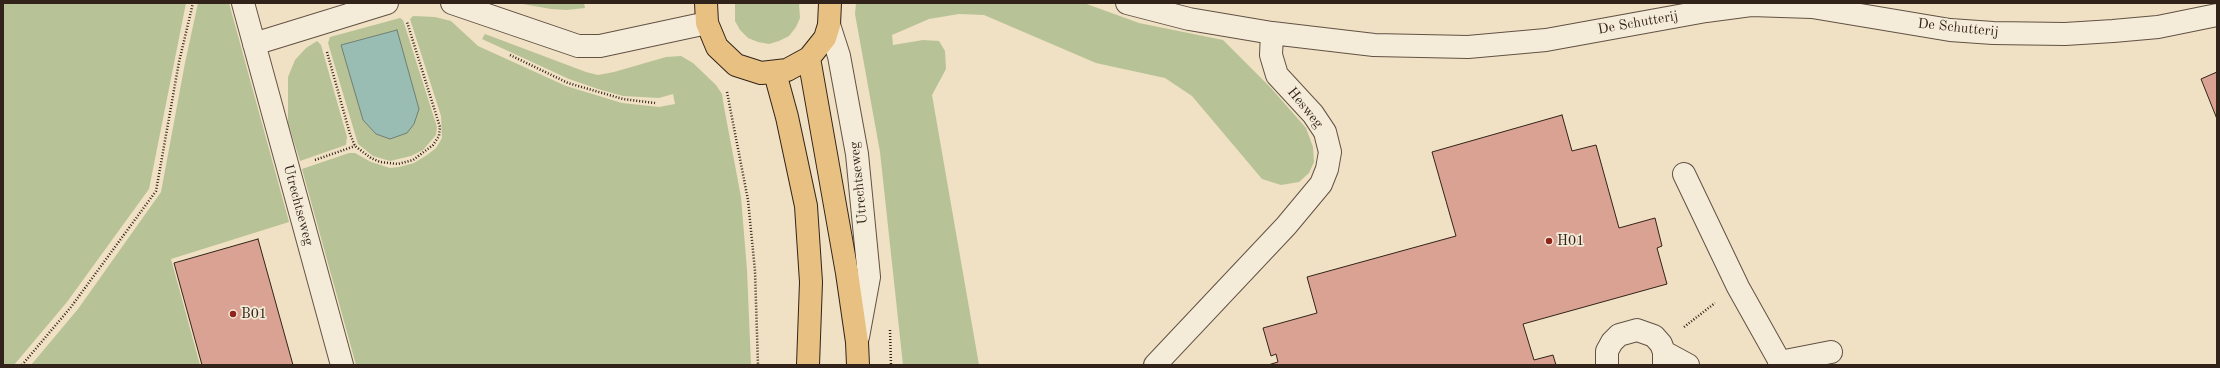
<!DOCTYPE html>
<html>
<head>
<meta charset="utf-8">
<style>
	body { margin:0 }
	#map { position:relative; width:2220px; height:368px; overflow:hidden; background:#f0e0c4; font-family:"Old Standard TT",serif }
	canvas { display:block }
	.frame { position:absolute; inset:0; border:4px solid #312319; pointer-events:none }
</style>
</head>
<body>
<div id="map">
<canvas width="2220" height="368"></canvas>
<div class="frame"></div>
</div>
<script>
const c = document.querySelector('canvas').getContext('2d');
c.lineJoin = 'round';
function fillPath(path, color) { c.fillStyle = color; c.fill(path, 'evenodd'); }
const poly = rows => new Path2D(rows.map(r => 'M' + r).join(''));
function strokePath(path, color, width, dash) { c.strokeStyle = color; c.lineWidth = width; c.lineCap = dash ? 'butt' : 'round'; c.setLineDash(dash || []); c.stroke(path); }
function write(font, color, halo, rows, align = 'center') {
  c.font = font + ' "Old Standard TT",serif'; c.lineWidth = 3.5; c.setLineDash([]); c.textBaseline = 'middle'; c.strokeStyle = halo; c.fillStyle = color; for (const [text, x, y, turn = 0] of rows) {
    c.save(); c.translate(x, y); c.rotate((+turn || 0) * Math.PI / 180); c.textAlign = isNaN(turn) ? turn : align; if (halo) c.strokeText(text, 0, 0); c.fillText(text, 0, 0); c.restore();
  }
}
const green = poly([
	[3,3,186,3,149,189,67,302,14,365,3,365],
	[198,3,229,3,289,222,171,259,200,365,31,365,78,309,161,192,185,63],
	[517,3,584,3,585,8,567,10,551,9],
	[735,3,799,3,800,18,796,27,789,36,779,41,769,44,758,42,748,38,740,30,735,21],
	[856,3,1084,3,1139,23,1223,40,1271,88,1306,128,1313,147,1314,162,1309,173,1299,182,1281,185,1262,179,1192,96,1165,78,1096,63,984,15,959,14,929,19,892,35,893,45,923,40,939,41,945,51,946,69,932,95,979,365,903,365,880,152,855,14],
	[413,16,435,17,451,21,478,46,566,86,622,103,659,107,675,104,673,94,659,98,623,96,598,89,569,79,482,39,485,34,586,72,598,75,614,72,666,57,681,56,693,63,716,85,722,94,724,107,741,197,747,270,751,365,356,365,302,169,349,153,355,153,371,162,390,168,399,167,414,163,427,155,436,148,442,138,441,116,410,19],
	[400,18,403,20,437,127,436,135,423,150,411,156,390,161,373,156,358,144,328,43,330,37],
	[317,41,321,45,347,137,346,145,300,161,288,123,288,77,295,60,306,48]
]);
const water = poly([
	[397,30,419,109,414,124,407,133,390,139,376,134,363,120,341,45,397,30]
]);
const building = poly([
	[2217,72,2217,119,2201,79,2217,72],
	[1562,115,1572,151,1596,145,1619,228,1655,218,1662,246,1657,248,1667,284,1523,324,1534,360,1553,355,1556,365,1268,365,1278,362,1276,354,1271,356,1263,328,1317,313,1307,277,1456,236,1432,152,1562,115],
	[258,239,293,365,202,365,174,263,258,239]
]);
const path = poly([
	[327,52,350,134,355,146,371,158,380,162,398,164,413,160,433,145,439,136,440,127,407,22],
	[510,55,568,83,623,99,655,103],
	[727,92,748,200,755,271,758,365],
	[315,160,355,146],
	[1684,327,1715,303],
	[890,330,891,365],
	[22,365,71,307,156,191,179,62,193,3]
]);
const minor = poly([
	[243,3,342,365],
	[452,3,578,46,600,46,707,23],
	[1127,3,1189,19,1272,33,1374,45,1468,47,1546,40,1706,11,1751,5,1812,7,1950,30,1993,33,2065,34,2113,31,2158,27,2217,15],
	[829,25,839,56,857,154,869,277,858,337],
	[254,44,387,3],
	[1684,174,1738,287,1780,362],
	[1664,352,1688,365],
	[1155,365,1286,226,1321,184,1327,169,1330,152,1325,132,1313,114,1277,75,1271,55,1272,33],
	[1607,365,1607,351,1612,342,1619,335,1637,330,1654,336,1661,344,1664,352,1664,365],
	[1779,365,1780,362,1831,352]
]);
const major = poly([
	[706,3,707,23,717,47,736,65,761,73,787,70,809,58,825,38,829,25,830,3],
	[809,58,847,273,857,342,858,365],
	[775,73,787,117,806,206,811,282,808,365]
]);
const markers = [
	[1549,241,4,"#8f2418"],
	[233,314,4,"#8f2418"]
];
const streetNames = [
	["De Schutterij",1638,23,-10],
	["De Schutterij",1958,28,6],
	["Hesweg",1305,108,51],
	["Utrechtseweg",859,183,-96],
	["Utrechtseweg",298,205,75]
];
const poiNames = [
	["H01",1557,241],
	["B01",241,314]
];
fillPath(green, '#b7c396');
fillPath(water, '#9abdb3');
strokePath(water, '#707f75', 1);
fillPath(building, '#d9a292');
strokePath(building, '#312319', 1);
strokePath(minor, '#615244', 24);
strokePath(major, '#312319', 24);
strokePath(path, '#312319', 2.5, [1, 2]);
strokePath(minor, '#f5ebd9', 22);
strokePath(major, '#e8c082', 22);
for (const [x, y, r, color] of markers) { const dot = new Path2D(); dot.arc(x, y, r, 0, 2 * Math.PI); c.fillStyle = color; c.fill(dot); strokePath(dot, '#f5ebd9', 1.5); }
write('14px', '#312319', '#f5ebd9', streetNames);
write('14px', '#312319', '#f5ebd9', poiNames, 'left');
</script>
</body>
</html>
